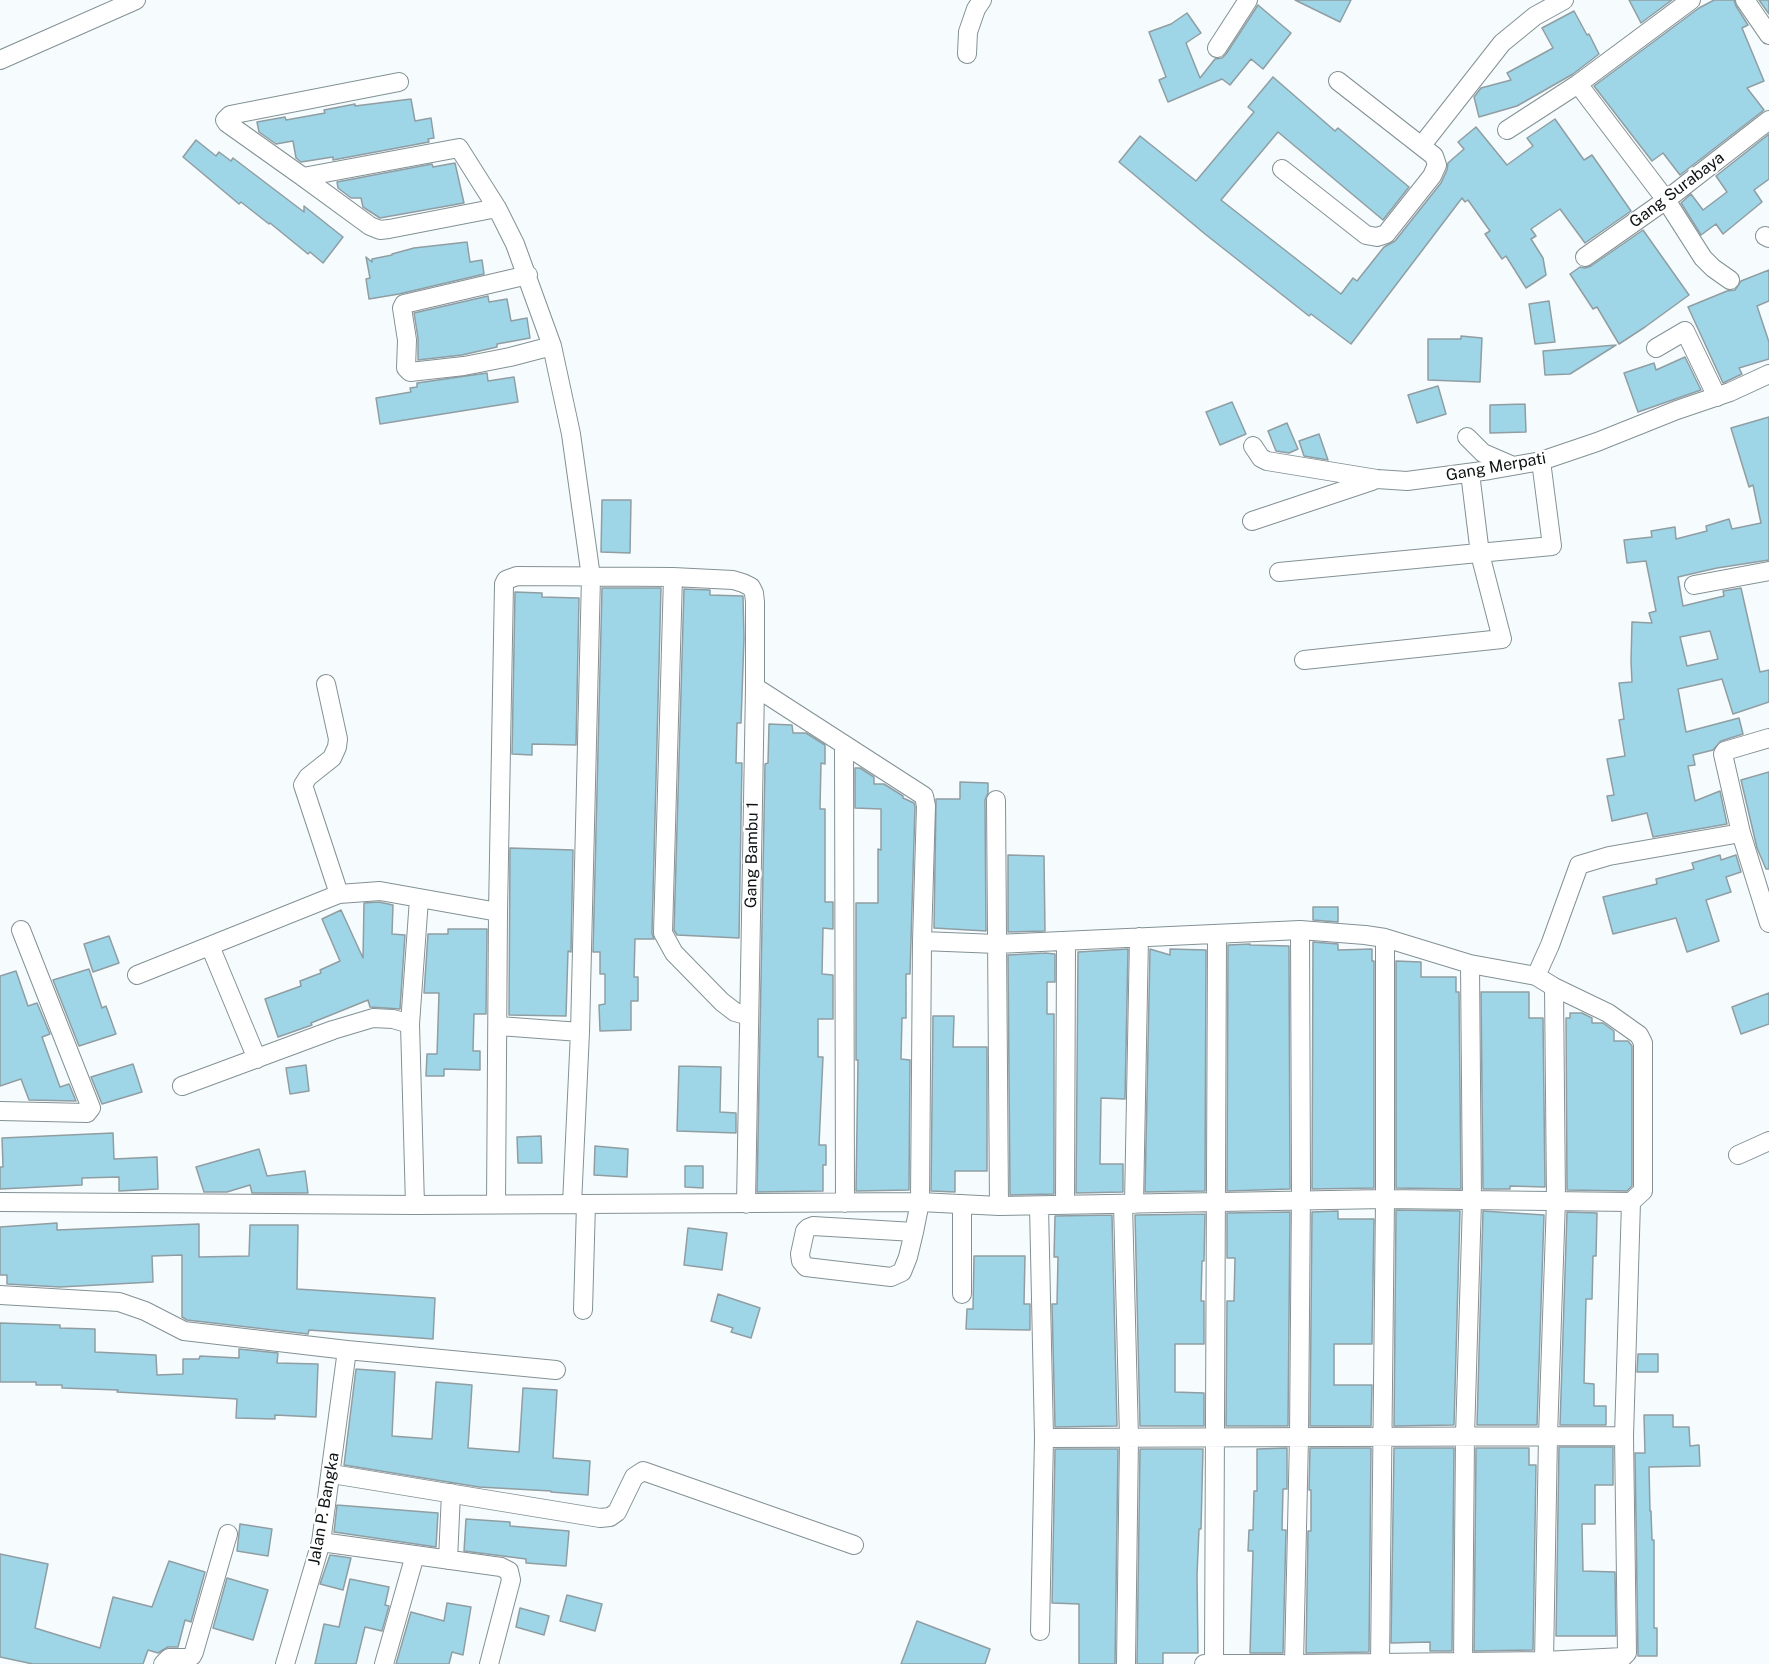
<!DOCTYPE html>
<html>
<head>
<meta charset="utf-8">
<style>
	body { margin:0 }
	canvas { display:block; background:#f6fcfe }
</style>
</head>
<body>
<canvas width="1769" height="1664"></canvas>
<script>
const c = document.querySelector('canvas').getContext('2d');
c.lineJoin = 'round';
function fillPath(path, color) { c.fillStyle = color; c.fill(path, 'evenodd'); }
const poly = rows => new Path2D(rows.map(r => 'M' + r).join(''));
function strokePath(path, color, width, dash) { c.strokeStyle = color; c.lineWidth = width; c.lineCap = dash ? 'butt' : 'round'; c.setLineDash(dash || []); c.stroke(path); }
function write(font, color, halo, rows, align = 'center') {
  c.font = font + ' "Public Sans",sans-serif'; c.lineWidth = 5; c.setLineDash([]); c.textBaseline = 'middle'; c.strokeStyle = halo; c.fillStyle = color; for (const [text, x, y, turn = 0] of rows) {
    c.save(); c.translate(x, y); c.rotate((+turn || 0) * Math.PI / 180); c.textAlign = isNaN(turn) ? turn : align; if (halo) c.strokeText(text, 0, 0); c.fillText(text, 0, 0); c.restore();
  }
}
const building = poly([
	[1295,0,1351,0,1340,22,1295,0],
	[1629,0,1672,0,1641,23,1629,0],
	[1714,0,1734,0,1736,6,1748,25,1742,28,1764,81,1747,88,1764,110,1680,175,1663,153,1652,161,1594,86,1699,8,1714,0],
	[1759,0,1769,0,1769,14,1759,0],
	[1258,5,1291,33,1263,69,1251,59,1230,85,1222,79,1168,102,1159,80,1166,77,1149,32,1171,24,1187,13,1201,33,1186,43,1200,78,1215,59,1222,58,1226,54,1258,5],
	[1574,11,1587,35,1589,34,1599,54,1573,74,1517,106,1479,117,1474,97,1481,88,1511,80,1507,73,1553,48,1542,28,1574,11],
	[1273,77,1335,131,1338,128,1409,187,1383,220,1278,132,1221,200,1341,294,1353,278,1357,281,1384,247,1395,241,1441,183,1447,170,1448,163,1464,149,1458,142,1476,127,1507,165,1533,146,1527,138,1555,119,1584,160,1592,155,1631,211,1585,243,1560,209,1531,229,1536,236,1531,239,1543,258,1546,275,1526,288,1506,256,1502,259,1485,234,1490,231,1468,200,1465,202,1462,198,1351,344,1311,314,1309,316,1205,234,1119,162,1140,136,1196,181,1254,112,1248,107,1273,77],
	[411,99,415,121,431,118,434,138,428,139,429,142,333,160,333,157,301,162,296,158,293,141,276,144,259,132,257,122,285,117,286,120,325,113,324,110,355,104,355,106,411,99],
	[1769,134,1769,179,1754,190,1762,202,1723,234,1716,224,1701,235,1681,203,1691,194,1703,210,1727,192,1716,176,1769,134],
	[196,140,216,156,219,152,231,161,233,158,304,212,304,206,343,237,323,263,310,252,308,254,270,223,269,224,241,202,239,204,183,157,196,140],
	[455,163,464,203,380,218,363,207,361,198,351,198,338,188,337,182,432,164,433,167,455,163],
	[1643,230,1689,295,1645,327,1619,344,1597,307,1593,309,1570,274,1580,267,1585,268,1591,266,1643,230],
	[467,242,470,262,482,260,484,274,399,294,369,299,366,279,370,278,366,257,372,262,372,259,392,255,392,254,414,248,467,242],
	[1769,270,1769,301,1757,306,1769,342,1769,359,1739,368,1742,374,1723,383,1688,307,1727,291,1735,290,1741,281,1769,270],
	[488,296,489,302,507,299,511,321,527,318,530,338,497,344,497,347,462,355,418,360,418,338,414,313,488,296],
	[1549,301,1555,342,1535,344,1529,304,1549,301],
	[1461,336,1482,338,1480,382,1428,380,1428,339,1461,339,1461,336],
	[1616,345,1570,374,1545,375,1543,351,1616,345],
	[1685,357,1701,390,1638,412,1624,373,1654,363,1656,370,1685,357],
	[487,373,488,381,514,377,518,402,380,424,376,398,411,392,410,388,417,387,417,383,487,373],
	[1438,386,1446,414,1417,423,1408,395,1438,386],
	[1232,402,1246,434,1220,445,1206,412,1232,402],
	[1525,404,1526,432,1490,433,1490,405,1525,404],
	[1769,417,1769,560,1717,568,1678,577,1683,606,1724,596,1723,591,1741,588,1760,672,1769,670,1769,702,1733,714,1722,679,1678,689,1686,732,1739,718,1743,734,1721,741,1713,750,1693,755,1695,765,1688,766,1695,801,1720,791,1727,824,1653,837,1647,813,1612,821,1607,796,1614,795,1607,759,1625,756,1619,720,1624,719,1619,683,1632,682,1631,662,1632,622,1652,623,1649,613,1656,611,1646,561,1627,563,1624,540,1652,537,1651,531,1675,527,1676,539,1707,531,1706,526,1729,519,1732,529,1761,523,1753,485,1749,487,1731,428,1769,417],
	[1710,631,1718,659,1687,666,1680,637,1710,631],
	[1287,423,1298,449,1289,453,1276,451,1268,431,1287,423],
	[1319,434,1328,460,1304,456,1299,441,1319,434],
	[602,500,631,500,630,553,601,552,602,500],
	[602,588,661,588,652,933,654,939,635,939,634,977,638,977,638,1001,631,1001,631,1030,600,1031,599,1005,605,1004,605,974,600,974,600,952,593,952,602,588],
	[684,589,710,590,710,595,743,596,744,638,741,723,737,723,736,763,742,763,739,938,677,935,674,930,684,589],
	[515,592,542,593,542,597,579,598,576,745,532,744,532,755,512,754,515,592],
	[769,724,792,725,793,733,806,733,825,745,825,764,821,763,820,809,825,809,825,902,833,902,833,929,823,928,822,974,833,975,833,1019,818,1019,818,1057,823,1057,819,1145,826,1145,826,1165,823,1165,823,1191,757,1192,765,764,768,763,769,724],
	[855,768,860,768,874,777,874,784,884,784,903,796,903,798,914,803,915,807,910,974,906,974,906,1018,902,1018,901,1059,910,1060,909,1190,856,1191,858,1060,856,1060,856,903,878,903,878,849,881,850,881,809,855,808,855,768],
	[1769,772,1769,869,1766,869,1757,848,1741,780,1769,772],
	[960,782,988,783,988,793,985,800,986,931,934,928,936,799,960,799,960,782],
	[510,848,573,850,571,952,568,951,566,1016,509,1015,510,848],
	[1008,855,1044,856,1045,931,1008,932,1008,855],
	[1720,855,1721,860,1736,855,1741,872,1726,877,1731,892,1706,900,1719,941,1687,952,1676,918,1613,934,1603,897,1657,884,1656,879,1694,869,1692,863,1720,855],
	[379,902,393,905,392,934,405,935,400,1009,370,1007,368,1000,311,1023,312,1025,278,1037,265,999,301,986,300,981,321,973,320,970,340,961,322,919,341,910,363,958,364,903,379,902],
	[1313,907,1338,907,1338,922,1313,920,1313,907],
	[448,929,487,929,486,1014,474,1014,473,1051,480,1051,480,1070,444,1069,444,1076,426,1076,427,1054,437,1054,439,993,424,993,428,934,448,934,448,929],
	[109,936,119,963,93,972,84,944,109,936],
	[1313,942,1338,944,1338,950,1372,949,1372,961,1374,961,1374,1188,1312,1189,1313,942],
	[1250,944,1250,945,1289,946,1290,1189,1227,1191,1228,945,1250,944],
	[1128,949,1125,1099,1101,1098,1100,1164,1123,1164,1123,1192,1076,1193,1078,952,1128,949],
	[1150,949,1170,955,1170,949,1206,950,1205,1191,1145,1192,1150,949],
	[1045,953,1055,954,1055,982,1047,982,1047,1014,1054,1014,1054,1194,1010,1195,1008,955,1045,953],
	[1396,961,1421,962,1421,977,1456,977,1456,992,1459,992,1461,1189,1396,1188,1396,961],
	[89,969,102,1008,106,1006,116,1034,79,1046,53,980,89,969],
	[16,971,28,1006,37,1003,50,1034,42,1037,60,1087,69,1084,76,1101,29,1100,21,1079,0,1086,0,976,16,971],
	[1481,992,1529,992,1529,1018,1543,1018,1545,1187,1510,1186,1510,1189,1483,1189,1481,992],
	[1769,993,1769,1024,1741,1034,1732,1007,1769,993],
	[1570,1013,1582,1013,1592,1018,1592,1023,1603,1023,1614,1031,1614,1041,1628,1041,1632,1046,1632,1186,1627,1191,1567,1190,1566,1018,1570,1018,1570,1013],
	[933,1016,954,1016,953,1047,987,1047,987,1171,955,1171,955,1192,931,1191,933,1016],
	[133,1064,142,1092,102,1104,91,1077,133,1064],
	[306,1065,309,1091,290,1094,286,1068,306,1065],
	[679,1066,721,1067,720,1112,736,1113,736,1133,677,1131,679,1066],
	[113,1133,114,1159,157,1157,158,1189,119,1191,119,1177,82,1178,82,1185,0,1189,0,1167,3,1167,2,1138,113,1133],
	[541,1136,542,1163,518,1163,517,1137,541,1136],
	[595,1146,628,1149,627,1177,594,1175,595,1146],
	[259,1149,267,1176,305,1171,308,1193,252,1193,250,1185,227,1192,204,1192,196,1167,259,1149],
	[685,1166,703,1166,703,1188,685,1187,685,1166],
	[1396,1210,1460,1211,1454,1425,1394,1426,1396,1210],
	[1338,1211,1338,1219,1374,1219,1372,1344,1334,1344,1334,1385,1372,1385,1371,1426,1310,1426,1312,1212,1338,1211],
	[1483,1211,1544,1215,1537,1425,1477,1425,1483,1211],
	[1290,1212,1288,1426,1226,1426,1227,1301,1234,1301,1235,1258,1227,1258,1227,1213,1290,1212],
	[1567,1212,1597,1213,1596,1256,1593,1256,1592,1299,1586,1299,1584,1383,1594,1384,1594,1406,1606,1406,1606,1425,1560,1425,1567,1212],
	[1205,1214,1204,1261,1202,1261,1201,1301,1204,1301,1204,1344,1175,1344,1175,1392,1204,1393,1204,1426,1140,1426,1135,1215,1205,1214],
	[1112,1215,1117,1426,1055,1427,1052,1304,1057,1304,1058,1257,1054,1257,1055,1216,1112,1215],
	[57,1223,57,1230,199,1224,199,1257,249,1256,250,1225,298,1225,297,1289,435,1298,433,1339,309,1330,308,1334,187,1320,182,1317,182,1255,152,1256,153,1282,60,1287,7,1284,7,1275,0,1275,0,1227,57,1223],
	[688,1228,727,1233,722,1270,684,1265,688,1228],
	[974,1256,1025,1256,1024,1304,1030,1304,1030,1330,966,1329,967,1309,973,1309,974,1256],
	[718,1294,760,1308,751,1338,731,1332,733,1328,711,1321,718,1294],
	[0,1323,60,1325,60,1328,95,1329,95,1352,156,1355,157,1375,183,1374,183,1359,199,1359,200,1356,239,1358,239,1349,278,1353,277,1363,318,1364,316,1417,275,1415,275,1419,236,1418,237,1399,117,1392,118,1390,62,1388,62,1385,36,1385,36,1382,0,1382,0,1323],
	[1638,1354,1658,1354,1658,1372,1637,1372,1638,1354],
	[356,1369,395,1372,392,1436,432,1439,436,1382,472,1385,468,1448,519,1452,523,1388,557,1390,553,1458,590,1461,588,1495,551,1492,551,1491,479,1487,344,1465,356,1369],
	[1644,1415,1673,1415,1673,1427,1689,1427,1690,1446,1699,1445,1700,1466,1649,1467,1650,1511,1651,1511,1652,1540,1654,1540,1654,1628,1657,1628,1657,1656,1638,1656,1635,1453,1645,1453,1644,1415],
	[1559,1447,1613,1447,1613,1485,1595,1485,1595,1524,1582,1524,1583,1571,1615,1572,1616,1636,1556,1636,1559,1447],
	[1287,1448,1287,1489,1283,1489,1282,1530,1286,1530,1283,1653,1250,1653,1253,1551,1248,1551,1249,1530,1253,1530,1254,1491,1257,1491,1257,1449,1287,1448],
	[1310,1448,1371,1448,1369,1652,1306,1653,1308,1531,1311,1531,1311,1490,1309,1490,1310,1448],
	[1394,1448,1454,1448,1452,1651,1430,1651,1430,1642,1391,1643,1394,1448],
	[1476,1448,1529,1448,1529,1465,1536,1465,1533,1650,1474,1651,1476,1448],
	[1055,1449,1118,1449,1115,1664,1079,1664,1079,1604,1052,1603,1055,1449],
	[1140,1449,1203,1449,1201,1529,1199,1529,1197,1575,1198,1653,1163,1653,1163,1664,1137,1664,1140,1449],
	[337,1505,438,1513,436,1547,334,1532,337,1505],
	[466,1519,510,1522,510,1526,569,1531,566,1566,526,1563,526,1559,464,1551,466,1519],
	[240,1524,272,1529,268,1556,237,1551,240,1524],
	[0,1554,48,1564,35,1628,100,1648,113,1597,152,1607,169,1561,205,1572,191,1622,185,1620,178,1647,168,1647,158,1653,148,1650,143,1664,33,1664,0,1657,0,1554],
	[330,1555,351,1558,343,1590,320,1584,330,1555],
	[227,1578,268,1590,253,1640,213,1628,227,1578],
	[350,1579,389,1587,385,1605,389,1606,382,1631,365,1627,356,1664,315,1664,324,1624,339,1627,350,1579],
	[567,1595,602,1604,595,1631,560,1621,567,1595],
	[447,1603,471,1607,463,1655,452,1652,449,1664,396,1664,411,1612,444,1621,447,1603],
	[520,1608,549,1616,544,1635,516,1627,520,1608],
	[917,1621,990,1649,985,1664,901,1664,917,1621]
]);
const minor = poly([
	[1745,0,1769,35],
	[1217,48,1248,0],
	[967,54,968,32,976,9,982,0],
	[0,60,136,0],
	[399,82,230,115,225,120,227,123,303,177,370,226,380,230,389,229,497,208],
	[1578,84,1666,200,1703,258,1713,268,1730,280],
	[1507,130,1578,84,1691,0],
	[1422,145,1502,43,1535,16,1564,0],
	[1282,169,1366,235,1377,237,1386,234,1432,176,1437,165,1434,156,1338,81],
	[303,177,459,148,497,208,515,244,552,346,571,434,591,577,580,1032,572,1204],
	[1765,236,1769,238],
	[1585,257,1666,200,1769,120],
	[528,275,404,304,402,308,407,340,406,368,410,372,464,366,510,357,552,346],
	[1656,348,1685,331,1717,397],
	[1467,437,1483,453,1513,466],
	[1253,446,1261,458,1267,461,1377,479,1407,481,1490,470,1541,461,1597,442,1677,410,1730,392,1769,374],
	[1252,521,1372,481],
	[1279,572,1552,546,1541,461],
	[673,577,663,933,674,953,722,1002,735,1012,749,1016],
	[1694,585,1769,571],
	[1304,660,1502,639,1480,554,1470,473],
	[326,684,338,739,337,747,332,758,308,777,303,785,339,894],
	[755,687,924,796,926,806,922,941,920,1202,914,1232,908,1257,902,1272,891,1277,806,1267,801,1261,800,1254,805,1231,808,1228,813,1226,914,1232],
	[1769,738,1725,751,1723,754,1741,833,1769,923],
	[844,745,845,1203],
	[996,800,999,1206],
	[498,912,504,584,506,580,517,576,673,577,733,580,743,583,751,587,754,593,755,602,755,687,746,1204],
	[210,946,257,1059],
	[137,975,339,894,380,891,498,912,496,1204],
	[1536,976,1550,945,1579,865,1609,856,1741,833],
	[499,1026,580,1032],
	[182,1086,333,1030,373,1018,393,1019,410,1024],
	[0,1111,87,1113,91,1108,21,930],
	[1738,1155,1769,1141],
	[0,1202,415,1205,920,1202,999,1206,1385,1199,1631,1202,1643,1191,1643,1043,1639,1035,1608,1013,1554,987,1536,976,1470,964,1385,938,1365,935,1300,930,997,944,922,941],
	[1123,1204,1129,1438,1126,1664],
	[1134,1204,1139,937],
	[415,1205,410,1024,419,899],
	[1065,1205,1066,942],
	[1039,1206,1044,1438,1040,1631],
	[962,1294,962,1204],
	[0,1295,119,1302,145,1311,184,1331,347,1350,556,1370],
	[583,1310,586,1204],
	[1044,1438,1624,1436],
	[332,1474,600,1518,610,1517,617,1512,634,1477,643,1471,854,1545],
	[321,1542,501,1567,509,1571,511,1580,489,1664],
	[448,1560,451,1493],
	[1544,1661,1548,1436,1556,1200,1554,987],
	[1463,1663,1465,1437,1472,1201,1470,964],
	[163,1664,169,1658,187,1658,192,1656,194,1652,228,1534],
	[285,1664,321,1542,347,1350],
	[384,1664,415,1555],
	[1204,1664,1283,1664],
	[1214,1664,1217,936],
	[1294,1664,1299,1437,1301,1190,1300,930],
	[1295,1664,1544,1661,1623,1657,1627,1653,1624,1436,1631,1202],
	[1380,1664,1385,1199,1385,938]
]);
const streetNames = [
	["Gang Surabaya",1677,190,-37],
	["Gang Merpati",1496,467,-10],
	["Gang Bambu 1",752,855,-89],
	["Jalan P. Bangka",324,1509,-80]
];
fillPath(building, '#9ed5e7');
strokePath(building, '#909ea3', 1.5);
strokePath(minor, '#839195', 20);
strokePath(minor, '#fff', 18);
write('16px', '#0d1213', '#fff', streetNames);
</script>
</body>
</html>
